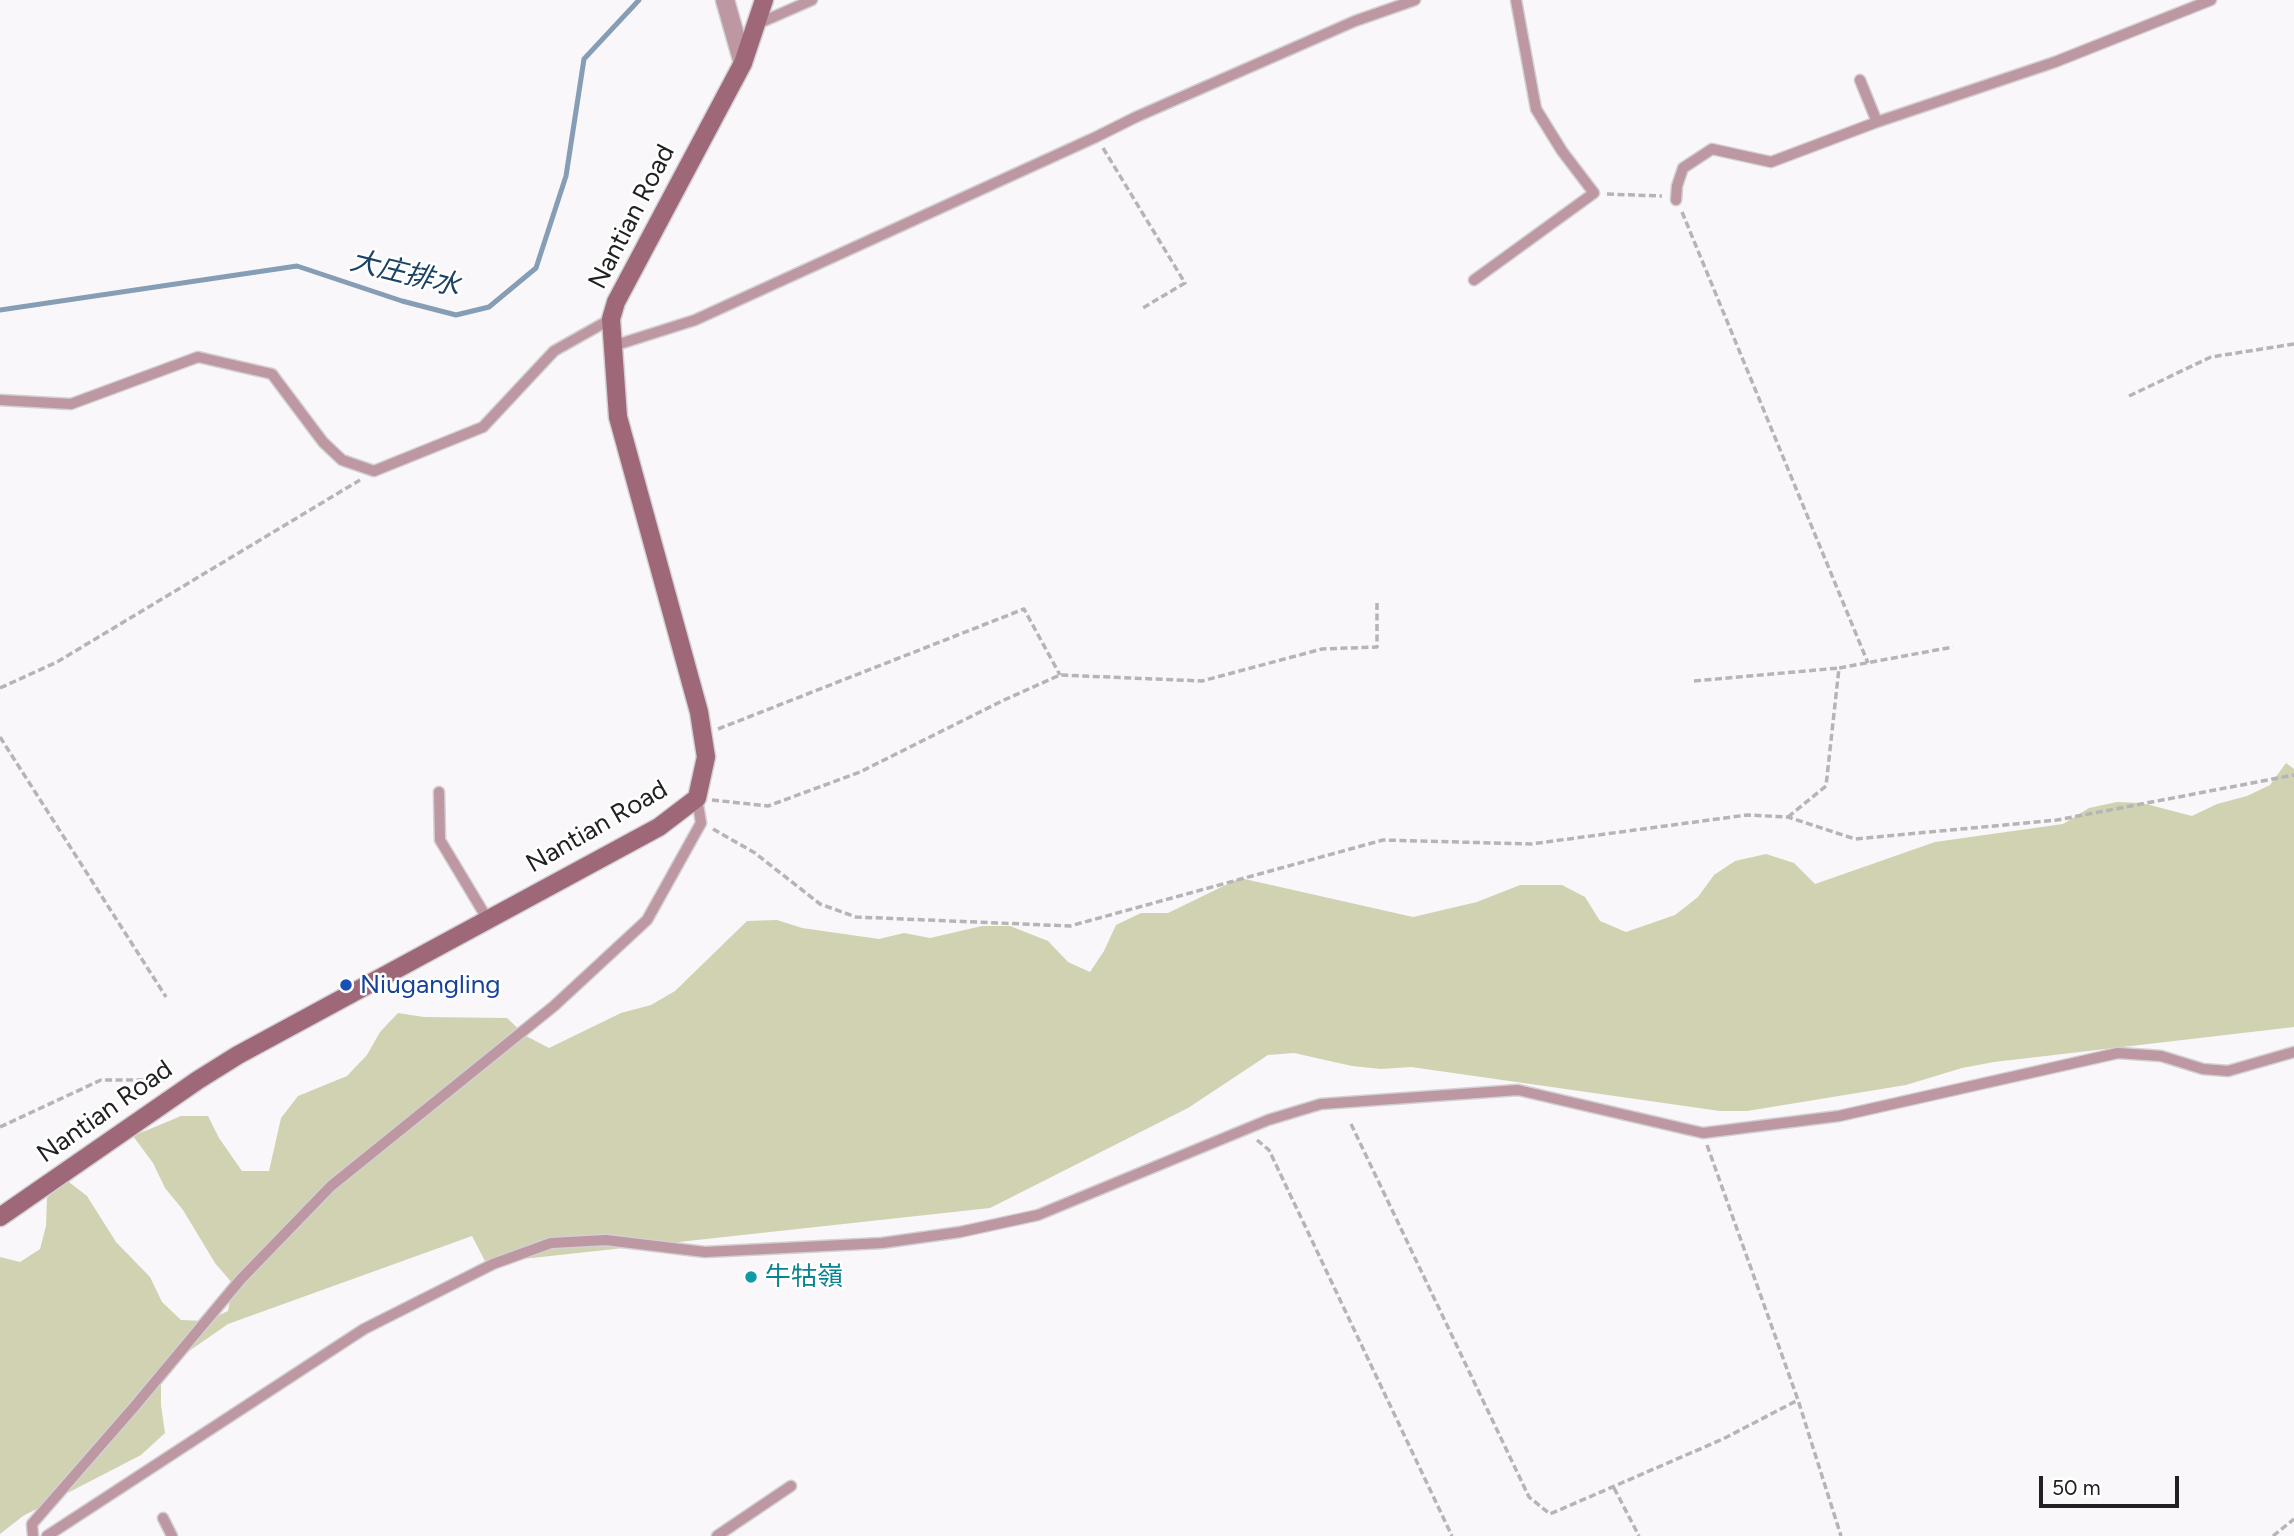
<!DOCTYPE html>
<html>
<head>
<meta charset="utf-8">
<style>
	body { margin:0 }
	#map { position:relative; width:2294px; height:1536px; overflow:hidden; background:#f9f7fa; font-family:Figtree,sans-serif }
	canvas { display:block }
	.scale { position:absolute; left:2039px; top:1476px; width:140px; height:32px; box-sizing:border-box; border:4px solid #222122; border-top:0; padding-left:9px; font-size:21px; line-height:24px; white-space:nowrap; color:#222122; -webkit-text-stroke:5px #fff; paint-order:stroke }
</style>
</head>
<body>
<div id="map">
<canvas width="2294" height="1536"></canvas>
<div class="scale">50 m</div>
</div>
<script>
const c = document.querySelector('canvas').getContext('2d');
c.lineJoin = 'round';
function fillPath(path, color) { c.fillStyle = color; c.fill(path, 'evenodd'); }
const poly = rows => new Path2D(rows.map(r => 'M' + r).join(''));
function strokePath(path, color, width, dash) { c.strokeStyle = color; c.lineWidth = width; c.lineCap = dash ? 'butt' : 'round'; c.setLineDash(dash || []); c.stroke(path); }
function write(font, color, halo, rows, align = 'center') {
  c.font = font + ' Figtree,"Noto Sans TC",sans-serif'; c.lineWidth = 5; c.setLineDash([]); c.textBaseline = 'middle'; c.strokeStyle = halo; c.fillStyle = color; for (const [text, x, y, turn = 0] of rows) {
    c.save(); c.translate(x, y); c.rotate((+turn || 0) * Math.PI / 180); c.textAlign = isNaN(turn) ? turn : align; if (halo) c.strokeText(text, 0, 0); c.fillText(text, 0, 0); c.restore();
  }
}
const green = poly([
	[2286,763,2294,769,2294,1027,1994,1062,1962,1068,1906,1085,1747,1111,1720,1111,1411,1067,1381,1069,1352,1066,1294,1053,1268,1055,1188,1108,990,1208,486,1263,472,1236,228,1324,179,1358,161,1377,161,1405,165,1433,141,1455,23,1516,0,1534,0,1257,20,1262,40,1249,46,1226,47,1198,65,1179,87,1196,116,1242,150,1277,162,1302,181,1320,206,1321,228,1311,233,1284,215,1263,183,1210,165,1188,153,1163,133,1136,181,1116,208,1116,219,1138,242,1171,269,1171,281,1118,298,1096,347,1076,367,1055,380,1032,398,1013,424,1017,507,1018,526,1036,549,1048,621,1013,651,1005,675,991,747,921,777,920,802,928,879,939,904,933,930,938,982,926,1010,926,1048,941,1068,962,1090,972,1104,951,1116,925,1141,913,1168,913,1240,878,1413,917,1477,902,1520,885,1562,885,1585,897,1600,921,1626,932,1675,915,1698,897,1714,875,1735,861,1766,854,1794,863,1815,884,1935,842,2063,824,2089,808,2117,802,2142,803,2192,816,2217,804,2247,796,2270,785]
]);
const stream = poly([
	[0,310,297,266,402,301,456,315,489,307,536,268,566,176,584,59,639,0]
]);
const path = poly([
	[1103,148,1185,283,1141,309],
	[1607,194,1662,196],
	[1682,212,1868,663],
	[2129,396,2211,357,2294,344],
	[1694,681,1839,668],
	[0,688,57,662,360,480],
	[718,729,1024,609,1060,675],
	[0,737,166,997],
	[712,800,768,806,860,772,1004,700,1060,675,1202,681,1322,649,1377,647,1377,602],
	[1788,817,1826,786,1839,668,1953,647],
	[713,829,755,853,820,904,856,917,1070,926,1383,840,1531,844,1747,815,1788,817,1855,839,2057,820,2294,775],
	[1351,1124,1529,1497,1550,1514,1723,1439,1798,1400],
	[0,1127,101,1080,168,1080],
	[1257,1140,1269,1150,1452,1536],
	[1707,1145,1798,1400,1841,1536],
	[1614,1488,1639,1536],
	[2273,1536,2294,1519]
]);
const lane = poly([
	[755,25,812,0],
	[1860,80,1877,122],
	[1676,200,1677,186,1683,168,1712,149,1771,162,1877,122,2055,62,2211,0],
	[1474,280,1594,193,1562,151,1536,109,1516,0],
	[613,346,695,320,1096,137,1136,117,1355,21,1415,0],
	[0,400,71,404,198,357,272,374,323,442,342,460,374,471,483,427,554,351,611,319],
	[439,792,440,840,488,920],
	[163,1518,172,1536],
	[33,1536,32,1524,134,1407,241,1279,331,1186,554,1006,647,920,701,823,697,798],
	[47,1536,364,1329,493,1264,551,1243,606,1240,705,1252,882,1243,960,1232,1038,1215,1268,1120,1321,1104,1518,1090,1703,1133,1839,1116,2118,1053,2161,1056,2203,1069,2228,1071,2294,1052],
	[717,1536,791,1486]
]);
const street = poly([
	[725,0,743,63]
]);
const secondary = poly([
	[0,1217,198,1080,238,1055,659,827,697,798,706,757,699,712,618,417,611,319,616,302,743,63,764,0]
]);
const markers = [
	[346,985,7,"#1a4fb4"],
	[751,1277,7,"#0f9aa8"]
];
const streetNames = [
	["Nantian Road",632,217,-63],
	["Nantian Road",597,827,-30],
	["Nantian Road",105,1112,-35]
];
const transitNames = [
	["Niugangling",360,985]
];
const cultureNames = [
	["牛牯嶺",765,1277]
];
const waterNames = [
	["大庄排水",405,274,14]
];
fillPath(green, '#d0d2b2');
strokePath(stream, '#859eb6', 5);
strokePath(lane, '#d2d0d3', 13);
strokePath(street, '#d2d0d3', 21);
strokePath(secondary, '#d2d0d3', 21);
strokePath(path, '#b6b4b6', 3.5, [7, 3.5]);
strokePath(lane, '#bd97a1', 10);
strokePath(street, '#bd97a1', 18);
strokePath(secondary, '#9e6878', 18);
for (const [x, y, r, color] of markers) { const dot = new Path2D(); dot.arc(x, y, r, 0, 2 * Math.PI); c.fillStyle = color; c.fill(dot); strokePath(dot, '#fff', 2.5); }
write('26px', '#222122', '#fff', streetNames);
write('26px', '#164399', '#fff', transitNames, 'left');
write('26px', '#0d838f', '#fff', cultureNames, 'left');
write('italic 28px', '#1a4366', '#fff', waterNames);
</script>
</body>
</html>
